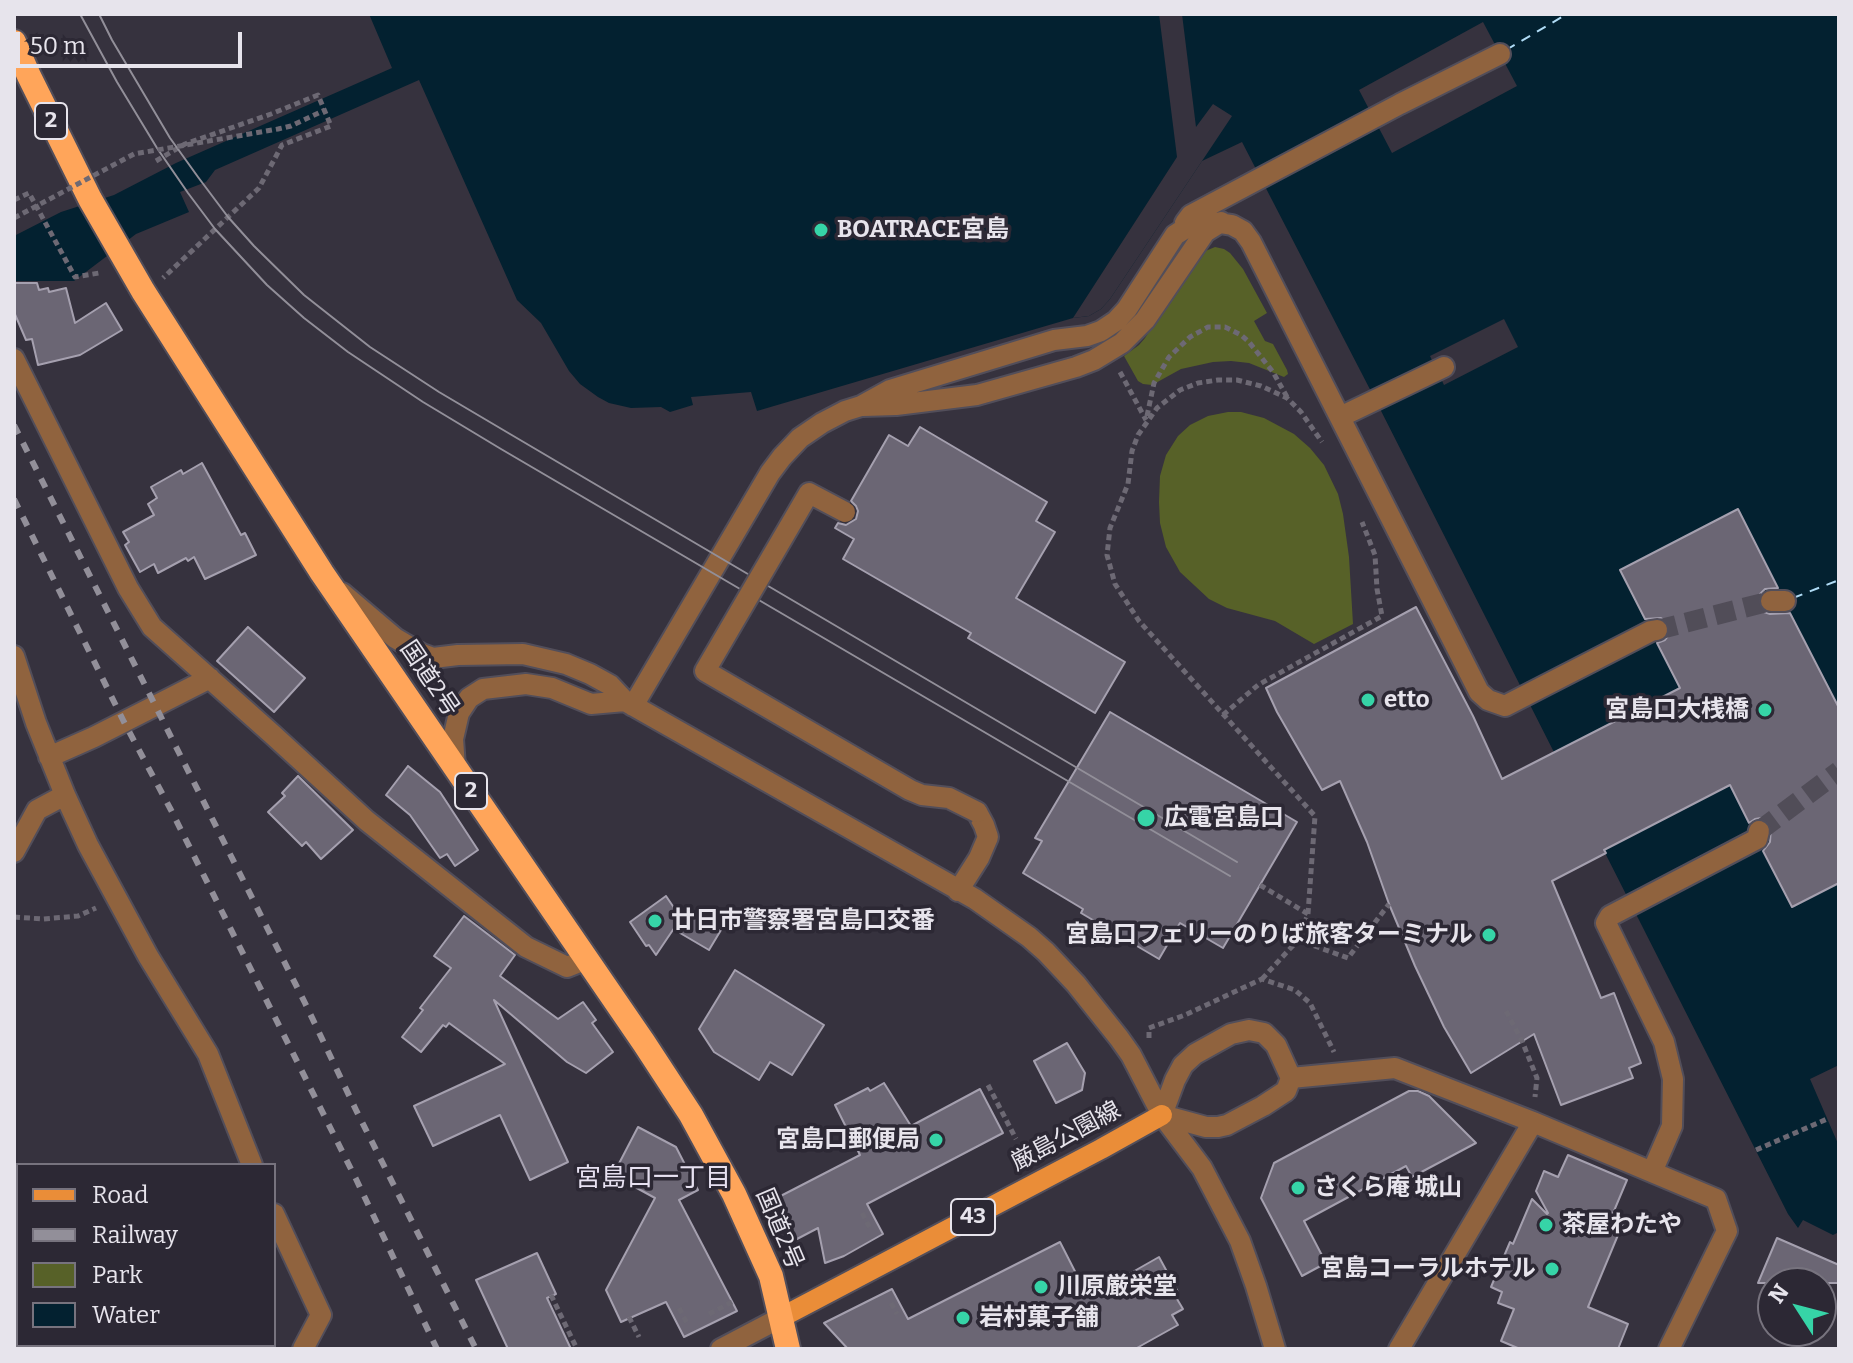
<!DOCTYPE html>
<html>
<head>
<meta charset="utf-8">
<style>
	body { margin:0 }
	#map { position:relative; width:1853px; height:1363px; overflow:hidden; background:#36323e; font-family:Bitter,serif }
	canvas { display:block }
	.frame { position:absolute; inset:0; border:16px solid #e7e4ec; pointer-events:none }
	.legend { position:absolute; left:16px; top:1163px; width:260px; height:184px; box-sizing:border-box; background:#2c2834; border:2px solid #77737e; margin:0; padding:10px 14px; list-style:none; font-size:24px; color:#e7e4ec }
	.legend li { display:flex; align-items:center; gap:16px; height:40px }
	.legend b { width:40px; border:2px solid #77737e }
	.north { position:absolute; left:1757px; top:1267px; width:80px; height:80px; box-sizing:border-box; background:#2c2834; border:2px solid #77737e; border-radius:50%; rotate:306deg; font-size:22px; font-weight:700; line-height:32px; text-align:center; color:#e7e4ec }
	.north::after { content:''; display:block; margin:auto; width:28px; height:36px; background:#36d4a7; clip-path:polygon(50% 0,100% 100%,50% 72%,0 100%) }
	.scale { position:absolute; left:16px; top:32px; width:226px; height:36px; box-sizing:border-box; border:4px solid #e7e4ec; border-top:0; padding-left:10px; font-size:24px; line-height:28px; white-space:nowrap; color:#e7e4ec; -webkit-text-stroke:6px #2c2834; paint-order:stroke }
</style>
</head>
<body>
<div id="map">
<canvas width="1853" height="1363"></canvas>
<div class="frame"></div>
<ul class="legend">
<li><b style="height:10px;background:#ea8d38"></b>Road</li>
<li><b style="height:10px;background:#928f99"></b>Railway</li>
<li><b style="height:22px;background:#576128"></b>Park</li>
<li><b style="height:22px;background:#032130"></b>Water</li>
</ul>
<div class="north">N</div>
<div class="scale">50 m</div>
</div>
<script>
const c = document.querySelector('canvas').getContext('2d');
c.lineJoin = 'round';
function fillPath(path, color) { c.fillStyle = color; c.fill(path, 'evenodd'); }
const poly = rows => new Path2D(rows.map(r => 'M' + r).join(''));
function strokePath(path, color, width, dash) { c.strokeStyle = color; c.lineWidth = width; c.lineCap = dash ? 'butt' : 'round'; c.setLineDash(dash || []); c.stroke(path); }
function write(font, color, halo, rows, align = 'center') {
  c.font = font + ' Bitter,"Noto Sans JP",serif'; c.lineWidth = 7; c.setLineDash([]); c.textBaseline = 'middle'; c.strokeStyle = halo; c.fillStyle = color; for (const [text, x, y, turn = 0] of rows) {
    c.save(); c.translate(x, y); c.rotate((+turn || 0) * Math.PI / 180); c.textAlign = isNaN(turn) ? turn : align; if (halo) c.strokeText(text, 0, 0); c.fillText(text, 0, 0); c.restore();
  }
}
const green = poly([
	[1215,247,1224,249,1230,253,1243,269,1267,313,1254,321,1265,341,1273,344,1287,370,1288,374,1284,377,1249,363,1231,361,1213,362,1181,369,1152,385,1143,384,1138,381,1124,356,1139,345,1145,338,1194,261,1203,252],
	[1228,412,1241,412,1264,418,1294,434,1310,448,1324,465,1338,494,1343,514,1349,557,1353,624,1314,644,1275,621,1227,608,1209,599,1180,572,1166,547,1160,523,1159,502,1160,476,1166,455,1178,436,1190,425,1208,416]
]);
const water = poly([
	[369,14,1839,14,1839,1232,1833,1235,1803,1220,1798,1228,1788,1214,1376,401,1242,142,1202,161,1110,299,1101,309,1089,316,1073,318,757,411,751,392,691,397,693,405,670,412,661,407,631,408,609,403,598,397,580,384,569,371,541,323,517,300,419,80,215,170,206,182,180,192,189,212,136,234,74,281,14,281,14,236,61,212,114,195,176,163,392,68]
]);
const pier = poly([
	[1159,14,1182,14,1196,127,1213,104,1232,116,1110,299,1101,309,1089,316,1073,318,1177,157],
	[1483,22,1517,86,1392,153,1359,90],
	[1504,319,1518,347,1444,385,1430,356],
	[1839,1065,1839,1146,1810,1079]
]);
const ferry = poly([
	[1506,50,1567,14],
	[1793,598,1839,580]
]);
const building = poly([
	[14,283,37,283,39,290,48,288,49,292,66,288,75,323,106,303,122,330,80,355,38,365,32,339,26,340,14,312,14,283],
	[920,427,1047,502,1036,521,1055,532,1016,598,1125,662,1095,713,968,638,971,633,843,559,854,539,835,528,838,523,846,525,856,519,858,511,856,506,851,501,889,435,908,446,920,427],
	[202,463,241,535,245,533,256,555,205,579,194,557,188,561,186,558,158,573,154,564,140,572,125,545,129,542,123,532,154,515,148,504,157,498,151,487,181,470,183,474,202,463],
	[1738,509,1778,588,1765,589,1760,594,1758,600,1759,607,1764,612,1770,614,1790,613,1839,708,1839,883,1792,907,1763,851,1770,842,1771,827,1767,821,1761,818,1755,819,1749,823,1730,785,1604,850,1606,853,1552,881,1601,998,1614,993,1641,1063,1629,1068,1633,1078,1561,1105,1534,1034,1471,1073,1444,1027,1415,966,1389,904,1367,842,1340,781,1322,790,1277,712,1266,688,1416,607,1473,716,1502,779,1680,688,1657,643,1665,640,1669,635,1670,629,1667,622,1661,618,1645,619,1620,570,1738,509],
	[248,627,305,678,274,712,217,661,248,627],
	[1110,712,1297,822,1223,948,1180,923,1159,959,1081,913,1083,909,1023,873,1042,841,1035,838,1110,712],
	[408,766,440,792,478,850,455,866,447,854,440,858,410,815,386,795,408,766],
	[298,776,353,830,321,859,306,842,302,846,268,812,285,796,282,793,298,776],
	[666,896,681,918,656,955,649,945,646,946,630,922,666,896],
	[692,912,721,930,709,950,680,933,692,912],
	[464,916,515,955,500,976,558,1019,583,1002,596,1020,592,1023,613,1052,586,1073,567,1062,494,1000,568,1162,530,1180,500,1115,433,1146,414,1106,505,1064,449,1023,446,1027,443,1025,421,1052,402,1037,423,1010,420,1008,451,968,434,956,464,916],
	[735,970,824,1025,792,1075,770,1062,759,1080,714,1052,699,1029,735,970],
	[1067,1043,1085,1073,1082,1090,1056,1103,1034,1061,1067,1043],
	[884,1083,911,1126,980,1089,1003,1133,867,1204,883,1234,844,1256,825,1263,818,1228,797,1239,784,1230,769,1202,860,1155,835,1105,868,1088,870,1091,884,1083],
	[1409,1091,1418,1091,1429,1096,1476,1143,1412,1177,1406,1166,1304,1221,1326,1263,1302,1276,1261,1198,1274,1163,1409,1091],
	[638,1127,676,1147,698,1190,679,1200,737,1311,684,1337,666,1302,621,1322,606,1290,655,1198,613,1175,638,1127],
	[1568,1155,1627,1180,1611,1218,1623,1223,1588,1307,1628,1324,1618,1349,1520,1349,1501,1341,1514,1309,1498,1303,1502,1292,1491,1287,1510,1242,1513,1244,1532,1199,1547,1214,1548,1213,1536,1191,1544,1171,1558,1177,1568,1155],
	[1777,1238,1839,1265,1839,1283,1758,1283,1777,1238],
	[1060,1242,1084,1289,1103,1279,1108,1286,1159,1257,1178,1292,1174,1294,1183,1309,1172,1315,1178,1325,1135,1349,848,1349,824,1323,892,1289,908,1319,1060,1242],
	[537,1253,556,1294,547,1298,571,1349,508,1349,476,1280,537,1253]
]);
const minorTunnel = poly([
	[1657,630,1771,601],
	[1759,831,1839,771]
]);
const path = poly([
	[156,161,185,144,271,114,318,95,331,126,282,145,259,188,163,278],
	[14,200,29,193,75,277,99,273],
	[1120,372,1146,420],
	[1147,416,1154,383,1169,357,1190,337,1208,327,1225,327,1241,335,1249,342,1273,372,1287,397],
	[1223,715,1258,685,1382,616,1377,589,1375,555,1362,522],
	[1260,885,1308,914,1298,940],
	[1308,914,1315,816,1139,621,1115,584,1107,555,1110,528,1128,484,1132,451,1138,435,1157,408,1180,390,1198,383,1218,380,1237,380,1261,386,1287,398,1301,412,1322,442],
	[14,917,43,919,78,916,96,908],
	[1262,979,1298,940,1348,958,1389,904],
	[1506,1011,1522,1041,1537,1078,1535,1097],
	[1149,1038,1149,1028,1185,1015,1262,979,1295,990,1310,1003,1334,1052],
	[988,1085,1016,1139],
	[1756,1150,1827,1119],
	[862,1213,871,1230],
	[551,1295,577,1349],
	[891,1303,897,1314],
	[679,1308,687,1323],
	[709,1314,732,1302],
	[629,1317,639,1337]
]);
const minor = poly([
	[1185,223,1191,215,1400,104,1500,54],
	[14,359,128,588,152,627,272,734,367,821,526,947,567,967,587,959],
	[863,406,896,405,977,395,1076,367,1094,360,1122,343,1145,320,1205,232,1221,222],
	[1340,417,1444,367],
	[342,593,395,638,422,654,433,658,458,655,523,654,566,664,590,674,610,685,625,701,975,899,1029,937,1046,952,1076,984,1119,1038,1131,1055,1162,1115,1202,1168,1240,1241,1256,1286,1275,1349],
	[1771,601,1785,601],
	[14,656,36,723,65,795,88,845,148,956,208,1054,252,1165],
	[633,706,770,473,782,457,800,438,822,423,845,411,861,406,890,390,1054,340,1087,336,1101,331,1116,321,1127,309,1175,235,1192,224,1207,221,1232,225,1243,231,1251,242,1479,692,1488,700,1505,706,1651,631,1657,630],
	[49,757,94,737,210,678],
	[455,767,453,739,459,713,469,698,483,689,526,684,552,688,591,704,625,701],
	[14,852,37,810,65,795],
	[958,891,979,858,988,837,984,825,977,812],
	[1249,1030,1264,1033,1276,1045,1291,1078,1286,1091,1263,1106,1227,1125,1218,1127,1206,1127,1162,1115,1175,1080,1183,1065,1195,1054,1231,1034,1249,1030],
	[1291,1078,1395,1068,1533,1122,1716,1199,1727,1231,1669,1349],
	[1652,1172,1672,1126,1673,1079,1664,1042,1606,923,1610,916,1757,839,1759,831],
	[274,1214,321,1315,303,1349],
	[721,1349,782,1317],
	[1399,1349,1533,1122]
]);
const major = poly([
	[782,1317,1101,1149,1162,1115]
]);
const highway = poly([
	[14,42,29,76,90,199,143,291,322,573,644,1043,691,1115,734,1194,771,1276,788,1349]
]);
const tram = poly([
	[80,14,117,82,157,148,188,193,215,229,267,285,304,318,348,352,423,402,501,449,1230,876],
	[99,14,112,40,170,138,198,177,228,217,254,246,304,295,370,347,439,392,510,434,1237,862]
]);
const rail = poly([
	[14,425,305,1003,356,1110,476,1349],
	[14,499,124,722,171,810,356,1179,437,1349]
]);
const pathBridge = poly([
	[14,218,134,154,278,129,291,126,325,110]
]);
const minorBridge = poly([
	[845,512,809,493,705,671,910,790,922,795,949,798,977,812]
]);
const markers = [
	[821,230,8,"#36d4a7"],
	[1368,700,8,"#36d4a7"],
	[1765,710,8,"#36d4a7"],
	[1146,818,10,"#36d4a7"],
	[655,921,8,"#36d4a7"],
	[1489,935,8,"#36d4a7"],
	[936,1140,8,"#36d4a7"],
	[1298,1188,8,"#36d4a7"],
	[1546,1225,8,"#36d4a7"],
	[1552,1269,8,"#36d4a7"],
	[1041,1287,8,"#36d4a7"],
	[963,1318,8,"#36d4a7"]
];
const shields = [
	[51,121,32],
	[471,791,32],
	[973,1217,44]
];
const shieldNames = [
	["2",51,121],
	["2",471,791],
	["43",973,1217]
];
const poiNames = [
	["BOATRACE宮島",837,230],
	["etto",1384,700],
	["宮島口大桟橋",1749,710,"right"],
	["広電宮島口",1164,818],
	["廿日市警察署宮島口交番",671,921],
	["宮島口フェリーのりば旅客ターミナル",1473,935,"right"],
	["宮島口郵便局",920,1140,"right"],
	["さくら庵 城山",1314,1188],
	["茶屋わたや",1562,1225],
	["宮島コーラルホテル",1536,1269,"right"],
	["川原厳栄堂",1057,1287],
	["岩村菓子舗",979,1318]
];
const streetNames = [
	["国道2号",429,679,56],
	["厳島公園線",1066,1137,-28],
	["国道2号",779,1229,67]
];
const neighbourhoodNames = [
	["宮島口一丁目",653,1179]
];
fillPath(green, '#576128');
fillPath(water, '#032130');
fillPath(pier, '#36323e');
strokePath(ferry, '#b0dcf6', 2, [10, 8]);
fillPath(building, '#6b6674');
strokePath(building, '#a5a0af', 2);
strokePath(minorTunnel, '#514d58', 20, [20, 10]);
strokePath(minor, '#524e5a', 24);
strokePath(major, '#524e5a', 24);
strokePath(highway, '#524e5a', 28);
strokePath(path, '#6d6974', 5, [6, 4]);
strokePath(minor, '#90633e', 20);
strokePath(major, '#ea8d38', 20);
strokePath(highway, '#ffa55a', 24);
strokePath(tram, '#928f99', 2);
strokePath(rail, '#928f99', 6, [10, 10]);
strokePath(minorBridge, '#524e5a', 24, []);
strokePath(pathBridge, '#6d6974', 5, [6, 4]);
strokePath(minorBridge, '#90633e', 20);
for (const [x, y, r, color] of markers) { const dot = new Path2D(); dot.arc(x, y, r, 0, 2 * Math.PI); c.fillStyle = color; c.fill(dot); strokePath(dot, '#2c2834', 3); }
for (const [x, y, w] of shields) { const box = new Path2D(); box.roundRect(x - w / 2, y - 18, w, 36, 6); c.fillStyle = '#2c2834'; c.fill(box); strokePath(box, '#e7e4ec', 2); }
write('bold 22px', '#e7e4ec', null, shieldNames);
write('bold 24px', '#e7e4ec', '#2c2834', poiNames, 'left');
write('24px', '#e7e4ec', '#2c2834', streetNames);
write('26px', '#e7e1f1', '#2c2834', neighbourhoodNames);
</script>
</body>
</html>
